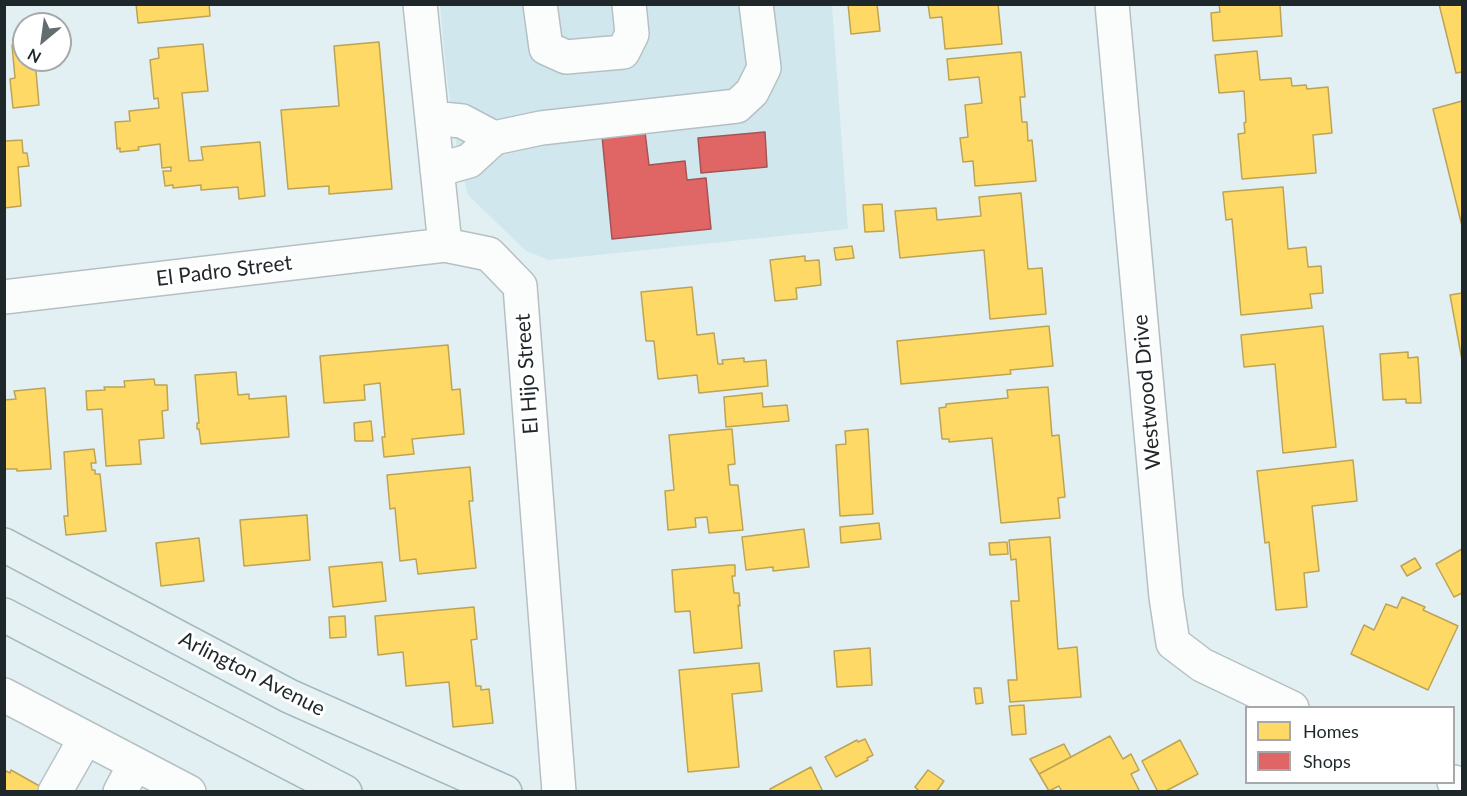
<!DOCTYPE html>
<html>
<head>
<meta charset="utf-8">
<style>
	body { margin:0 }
	#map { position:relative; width:1467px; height:796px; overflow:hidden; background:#e3f0f3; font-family:Lato,sans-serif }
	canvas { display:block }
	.frame { position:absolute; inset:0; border:6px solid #1e2729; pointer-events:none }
	.legend { position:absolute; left:1245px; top:706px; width:210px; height:78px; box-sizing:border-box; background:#fff; border:2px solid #a5a9a9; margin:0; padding:8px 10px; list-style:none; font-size:18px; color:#1e2729 }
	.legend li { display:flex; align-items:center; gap:12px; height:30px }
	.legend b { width:30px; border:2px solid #a5a9a9 }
	.north { position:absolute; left:12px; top:12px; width:60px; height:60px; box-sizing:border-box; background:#fff; border:2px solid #a5a9a9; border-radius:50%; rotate:209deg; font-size:16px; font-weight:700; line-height:24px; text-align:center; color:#1e2729 }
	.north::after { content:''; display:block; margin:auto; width:21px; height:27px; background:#636d70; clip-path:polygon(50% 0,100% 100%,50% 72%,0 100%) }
</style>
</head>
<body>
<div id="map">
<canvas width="1467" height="796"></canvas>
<div class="frame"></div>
<ul class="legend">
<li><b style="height:16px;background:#ffd966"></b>Homes</li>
<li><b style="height:16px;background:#e06666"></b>Shops</li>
</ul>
<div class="north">N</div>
</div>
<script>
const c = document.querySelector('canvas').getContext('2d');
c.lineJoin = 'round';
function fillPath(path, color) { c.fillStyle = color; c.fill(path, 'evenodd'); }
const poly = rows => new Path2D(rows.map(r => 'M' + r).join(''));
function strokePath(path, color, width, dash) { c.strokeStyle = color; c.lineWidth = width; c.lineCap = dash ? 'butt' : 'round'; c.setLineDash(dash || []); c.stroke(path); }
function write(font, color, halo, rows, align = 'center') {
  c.font = font + ' Lato,sans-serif'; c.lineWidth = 6; c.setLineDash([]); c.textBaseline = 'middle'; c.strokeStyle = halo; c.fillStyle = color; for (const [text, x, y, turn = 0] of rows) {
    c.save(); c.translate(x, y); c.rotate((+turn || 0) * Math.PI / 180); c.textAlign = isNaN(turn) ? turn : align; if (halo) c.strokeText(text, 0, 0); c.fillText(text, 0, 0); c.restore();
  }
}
const built = poly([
	[440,5,832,5,848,229,549,260,526,251,468,195,457,150,446,70]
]);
const homes = poly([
	[136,4,209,4,210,16,138,23,136,4],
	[848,4,877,4,880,31,851,34,848,4],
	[928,4,998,4,1002,44,945,49,942,17,930,18,928,4],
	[1219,4,1283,4,1280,5,1282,36,1213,41,1211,13,1220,12,1219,4],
	[1439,4,1462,4,1462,72,1456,73,1439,4],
	[379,42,392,189,329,194,329,186,288,189,281,110,339,106,334,46,379,42],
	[24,44,24,60,35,60,39,105,13,108,10,79,15,78,12,45,24,44],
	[203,44,208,91,182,93,189,161,203,160,201,147,260,142,265,196,239,199,238,187,201,190,201,185,173,188,173,185,165,186,163,171,171,171,171,167,162,168,160,144,138,147,139,150,120,152,120,148,117,149,115,122,130,121,129,111,159,108,158,98,154,99,150,60,159,58,158,48,203,44],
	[1257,51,1260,80,1291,78,1292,86,1306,85,1307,89,1328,87,1332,133,1313,135,1316,173,1242,179,1238,134,1245,133,1244,123,1246,122,1244,91,1219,93,1215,55,1257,51],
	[1021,52,1025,97,1020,97,1022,122,1027,122,1028,141,1032,140,1036,181,975,186,973,161,963,162,960,138,968,137,965,105,982,103,979,77,949,80,947,59,1021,52],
	[1462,101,1462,226,1433,109,1462,101],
	[22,140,23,153,27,153,29,166,18,167,21,206,4,208,5,141,22,140],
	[1283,187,1288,249,1306,247,1308,267,1321,266,1323,293,1310,294,1312,308,1241,315,1232,219,1226,220,1223,192,1283,187],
	[1021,193,1028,269,1042,268,1046,314,990,319,984,250,900,258,895,211,936,208,937,220,981,216,979,197,1021,193],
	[882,204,884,231,865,232,863,205,882,204],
	[852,246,854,258,836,260,834,248,852,246],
	[805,256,805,261,819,260,821,285,796,288,797,299,775,301,770,260,805,256],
	[692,287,697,335,714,333,718,364,723,364,722,360,744,358,744,362,766,360,768,386,699,393,697,375,658,379,654,341,646,341,641,292,692,287],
	[1462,293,1462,360,1450,295,1462,293],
	[1049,326,1053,366,1010,370,1011,374,901,384,897,341,1049,326],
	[1323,326,1336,447,1283,453,1275,364,1244,367,1241,335,1323,326],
	[448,345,452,390,460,389,464,434,412,439,414,454,384,457,382,437,385,437,380,383,364,385,365,400,324,403,320,356,448,345],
	[1408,352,1408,358,1418,357,1421,403,1406,403,1406,399,1383,400,1380,354,1408,352],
	[236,372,238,395,249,394,249,399,286,396,289,437,201,444,199,429,197,429,197,423,199,423,195,375,236,372],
	[154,379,155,385,167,385,168,410,162,411,164,438,139,440,141,464,106,466,102,409,87,410,86,391,105,390,104,387,125,387,124,381,154,379],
	[1048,387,1052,436,1059,435,1065,497,1058,498,1060,518,1001,523,992,438,949,442,949,439,942,439,939,408,946,407,946,404,1008,398,1007,390,1048,387],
	[45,388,51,469,17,471,17,469,4,469,4,400,16,399,14,391,45,388],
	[762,393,763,407,787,405,789,421,726,427,724,397,762,393],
	[371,421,373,441,355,441,354,423,371,421],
	[732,429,735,464,728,465,730,485,738,485,743,530,709,533,707,517,695,518,696,527,668,530,665,491,674,490,669,435,732,429],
	[868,429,873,514,840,516,836,445,846,444,845,431,868,429],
	[94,449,96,463,91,463,92,470,95,470,95,474,100,474,106,531,66,535,64,516,68,516,64,452,94,449],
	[1353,460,1357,501,1312,506,1319,571,1304,573,1307,607,1276,610,1269,542,1265,543,1257,471,1353,460],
	[470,467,473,501,469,501,476,568,418,574,416,559,400,561,395,508,390,509,387,475,470,467],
	[307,515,310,560,244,566,240,520,307,515],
	[879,523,881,539,841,543,840,527,879,523],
	[804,529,809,567,773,571,773,567,746,570,742,537,804,529],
	[1050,537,1058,649,1077,647,1081,697,1010,702,1008,680,1017,680,1011,601,1019,601,1016,559,1011,560,1009,540,1050,537],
	[199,538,204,581,161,586,156,543,199,538],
	[1007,542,1008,554,990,555,989,543,1007,542],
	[1462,549,1462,593,1454,597,1436,564,1462,549],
	[1415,558,1421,568,1407,576,1401,566,1415,558],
	[382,562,386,601,333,607,329,567,382,562],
	[730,565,735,565,735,576,732,576,734,593,739,593,740,606,738,605,742,648,694,653,690,611,675,612,672,570,730,565],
	[1402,597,1425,607,1423,610,1458,626,1428,690,1351,654,1364,625,1374,630,1386,604,1397,608,1402,597],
	[474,607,477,639,471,640,476,686,481,686,481,690,489,689,493,723,453,727,449,682,406,686,403,652,378,655,375,616,474,607],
	[345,616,346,637,330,638,329,617,345,616],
	[870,648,872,685,837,687,834,651,870,648],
	[759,663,762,691,732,694,739,767,688,772,679,670,759,663],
	[974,688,981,688,983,703,976,704,974,688],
	[1024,705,1026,734,1012,735,1009,706,1024,705],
	[1110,736,1123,759,1131,754,1139,770,1131,774,1140,792,1062,792,1059,786,1049,791,1039,774,1110,736],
	[865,739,873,755,867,758,868,760,836,777,825,757,857,740,858,742,865,739],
	[1180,740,1198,774,1164,792,1158,792,1142,761,1180,740],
	[1064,744,1071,757,1039,774,1030,759,1064,744],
	[811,767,823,792,771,792,770,789,811,767],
	[4,770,10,773,11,770,43,788,41,792,4,792,4,770],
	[928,770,944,781,936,792,920,792,915,787,928,770]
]);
const shops = poly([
	[645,132,649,165,685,161,687,180,706,178,711,229,612,239,602,136,645,132],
	[765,132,767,167,701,173,698,138,765,132]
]);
const minor = poly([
	[420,4,445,245],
	[540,4,546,48,566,57,623,52,632,34,629,4],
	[1112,4,1166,597,1173,643,1202,665,1292,708],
	[432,118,462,121,494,138,469,161,437,170],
	[494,138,541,128,737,106,752,92,764,68,756,4],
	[4,297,445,245,489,254,520,286,559,792],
	[4,695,189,792],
	[1454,782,1462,787],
	[55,792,85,739],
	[120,792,135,764]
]);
const major = poly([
	[4,545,289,696,505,792],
	[4,615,345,792]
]);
const streetNames = [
	["El Padro Street",224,271,-7],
	["El Hijo Street",527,374,-94],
	["Westwood Drive",1147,392,-95],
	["Arlington Avenue",252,674,27]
];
fillPath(built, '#d0e7ed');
fillPath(homes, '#ffd966');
strokePath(homes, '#bca454', 1.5);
fillPath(shops, '#e06666');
strokePath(shops, '#a65354', 1.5);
strokePath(minor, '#b6c0c3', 36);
strokePath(major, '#a3b9be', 36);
strokePath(minor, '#fbfdfd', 33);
strokePath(major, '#e6f1f3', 33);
write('21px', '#1e2729', '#fff', streetNames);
</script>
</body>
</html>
